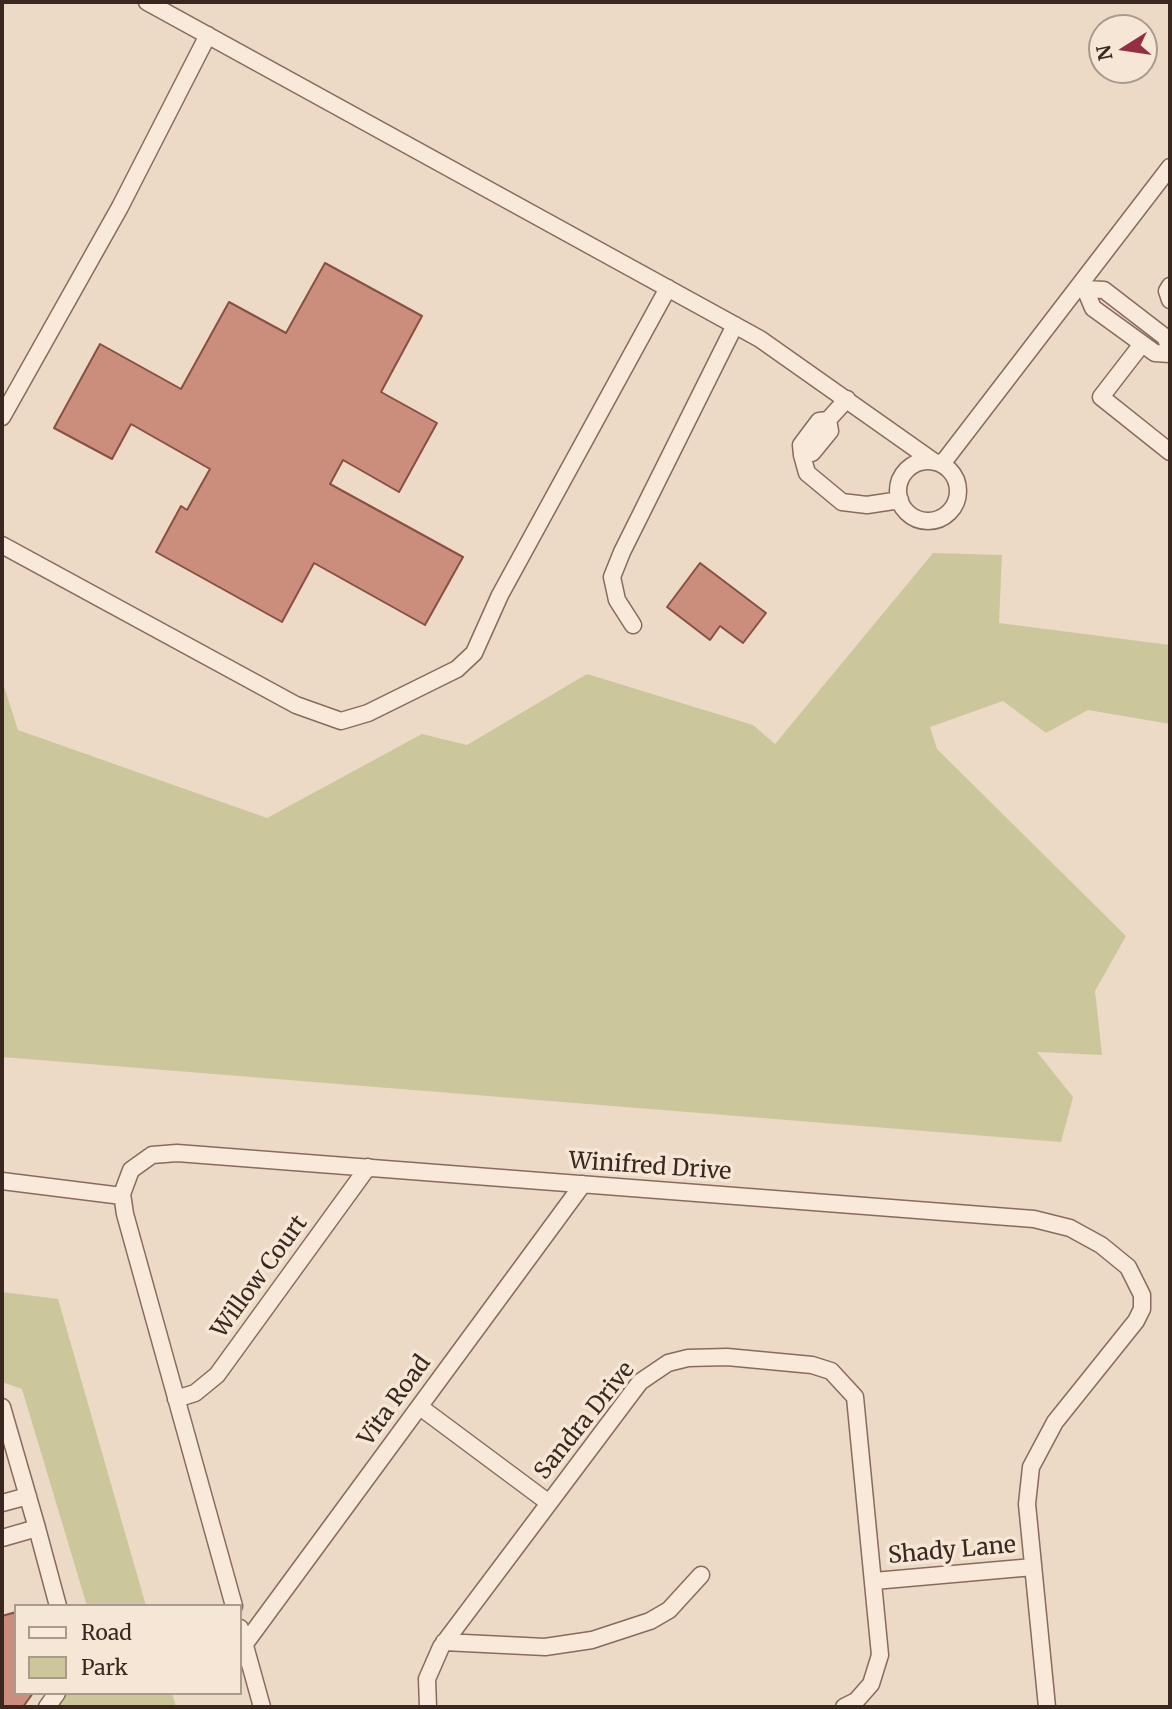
<!DOCTYPE html>
<html>
<head>
<meta charset="utf-8">
<style>
	body { margin:0 }
	#map { position:relative; width:1172px; height:1709px; overflow:hidden; background:#eddac6; font-family:Merriweather,serif }
	canvas { display:block }
	.frame { position:absolute; inset:0; border:4px solid #392720; pointer-events:none }
	.legend { position:absolute; left:14px; top:1604px; width:228px; height:91px; box-sizing:border-box; background:#f5e6d6; border:2px solid #aa9a8d; margin:0; padding:9px 12px; list-style:none; font-size:21px; color:#392720 }
	.legend li { display:flex; align-items:center; gap:14px; height:35px }
	.legend b { width:35px; border:2px solid #aa9a8d }
	.north { position:absolute; left:1088px; top:14px; width:70px; height:70px; box-sizing:border-box; background:#f5e6d6; border:2px solid #aa9a8d; border-radius:50%; rotate:258deg; font-size:19px; font-weight:700; line-height:28px; text-align:center; color:#392720 }
	.north::after { content:''; display:block; margin:auto; width:24px; height:32px; background:#962e43; clip-path:polygon(50% 0,100% 100%,50% 72%,0 100%) }
</style>
</head>
<body>
<div id="map">
<canvas width="1172" height="1709"></canvas>
<div class="frame"></div>
<ul class="legend">
<li><b style="height:9px;background:#f8e9da"></b>Road</li>
<li><b style="height:19px;background:#cbc79a"></b>Park</li>
</ul>
<div class="north">N</div>
</div>
<script>
const c = document.querySelector('canvas').getContext('2d');
c.lineJoin = 'round';
function fillPath(path, color) { c.fillStyle = color; c.fill(path, 'evenodd'); }
const poly = rows => new Path2D(rows.map(r => 'M' + r).join(''));
function strokePath(path, color, width, dash) { c.strokeStyle = color; c.lineWidth = width; c.lineCap = dash ? 'butt' : 'round'; c.setLineDash(dash || []); c.stroke(path); }
function write(font, color, halo, rows, align = 'center') {
  c.font = font + ' Merriweather,serif'; c.lineWidth = 7; c.setLineDash([]); c.textBaseline = 'middle'; c.strokeStyle = halo; c.fillStyle = color; for (const [text, x, y, turn = 0] of rows) {
    c.save(); c.translate(x, y); c.rotate((+turn || 0) * Math.PI / 180); c.textAlign = isNaN(turn) ? turn : align; if (halo) c.strokeText(text, 0, 0); c.fillText(text, 0, 0); c.restore();
  }
}
const green = poly([
	[933,553,1002,555,999,623,1170,645,1170,724,1088,710,1046,733,1003,701,930,727,937,749,1126,936,1095,991,1102,1055,1037,1052,1073,1097,1061,1142,2,1057,2,680,18,730,267,818,422,734,467,745,587,674,753,725,775,744],
	[2,1292,58,1299,146,1606,87,1606,22,1389,2,1382],
	[64,1693,172,1693,176,1707,55,1707]
]);
const building = poly([
	[325,263,422,316,381,392,437,423,399,492,343,460,330,484,463,557,425,625,314,563,282,622,156,552,181,506,187,510,210,469,131,424,112,459,54,428,100,344,181,389,229,302,286,333,325,263],
	[700,563,766,613,743,643,720,626,710,640,667,607,700,563],
	[16,1612,16,1693,33,1693,23,1707,2,1707,2,1616,16,1612]
]);
const minor = poly([
	[147,2,760,339,933,461],
	[1170,286,1167,291,1170,300],
	[1142,344,1101,397,1170,452],
	[1170,348,1165,337,1104,290,1085,289,1093,308,1155,353,1170,354],
	[2,417,120,207,208,35],
	[828,420,830,431,812,453,802,455,801,445,819,421,828,420,847,399],
	[802,455,807,473,842,502,867,505,900,500],
	'898 491a30 30 0 1 1 60 0a30 30 0 1 1-60 0Z',
	[942,464,1170,167],
	[2,545,296,705,341,721,368,713,457,669,474,653,500,595,668,288],
	[633,625,617,600,612,577,622,552,735,325],
	[2,1181,122,1196],
	[176,1399,195,1393,217,1375,368,1167],
	[2,1407,37,1528],
	[420,1407,549,1503],
	[2,1503,28,1496],
	[2,1538,37,1528,58,1606],
	[874,1581,1033,1567],
	[234,1606,125,1214,122,1194,131,1170,152,1155,177,1153,1034,1219,1070,1228,1101,1245,1128,1267,1142,1295,1142,1309,1136,1321,1055,1422,1031,1467,1027,1504,1047,1707],
	[240,1628,262,1707],
	[444,1642,545,1647,592,1640,650,1621,669,1610,701,1575],
	[244,1645,583,1184],
	[47,1707,57,1693],
	[428,1707,427,1679,441,1647,640,1382,668,1363,688,1358,727,1357,812,1365,831,1371,855,1397,880,1655,871,1684,856,1701,844,1707]
]);
const streetNames = [
	["Winifred Drive",650,1167,4],
	["Willow Court",260,1277,-54],
	["Vita Road",395,1401,-54],
	["Sandra Drive",585,1421,-51],
	["Shady Lane",952,1551,-5]
];
fillPath(green, '#cbc79a');
fillPath(building, '#cb8e7d');
strokePath(building, '#875043', 2);
strokePath(minor, '#886b5c', 19);
strokePath(minor, '#f8e9da', 16);
write('23px', '#392720', '#f5e6d6', streetNames);
</script>
</body>
</html>
